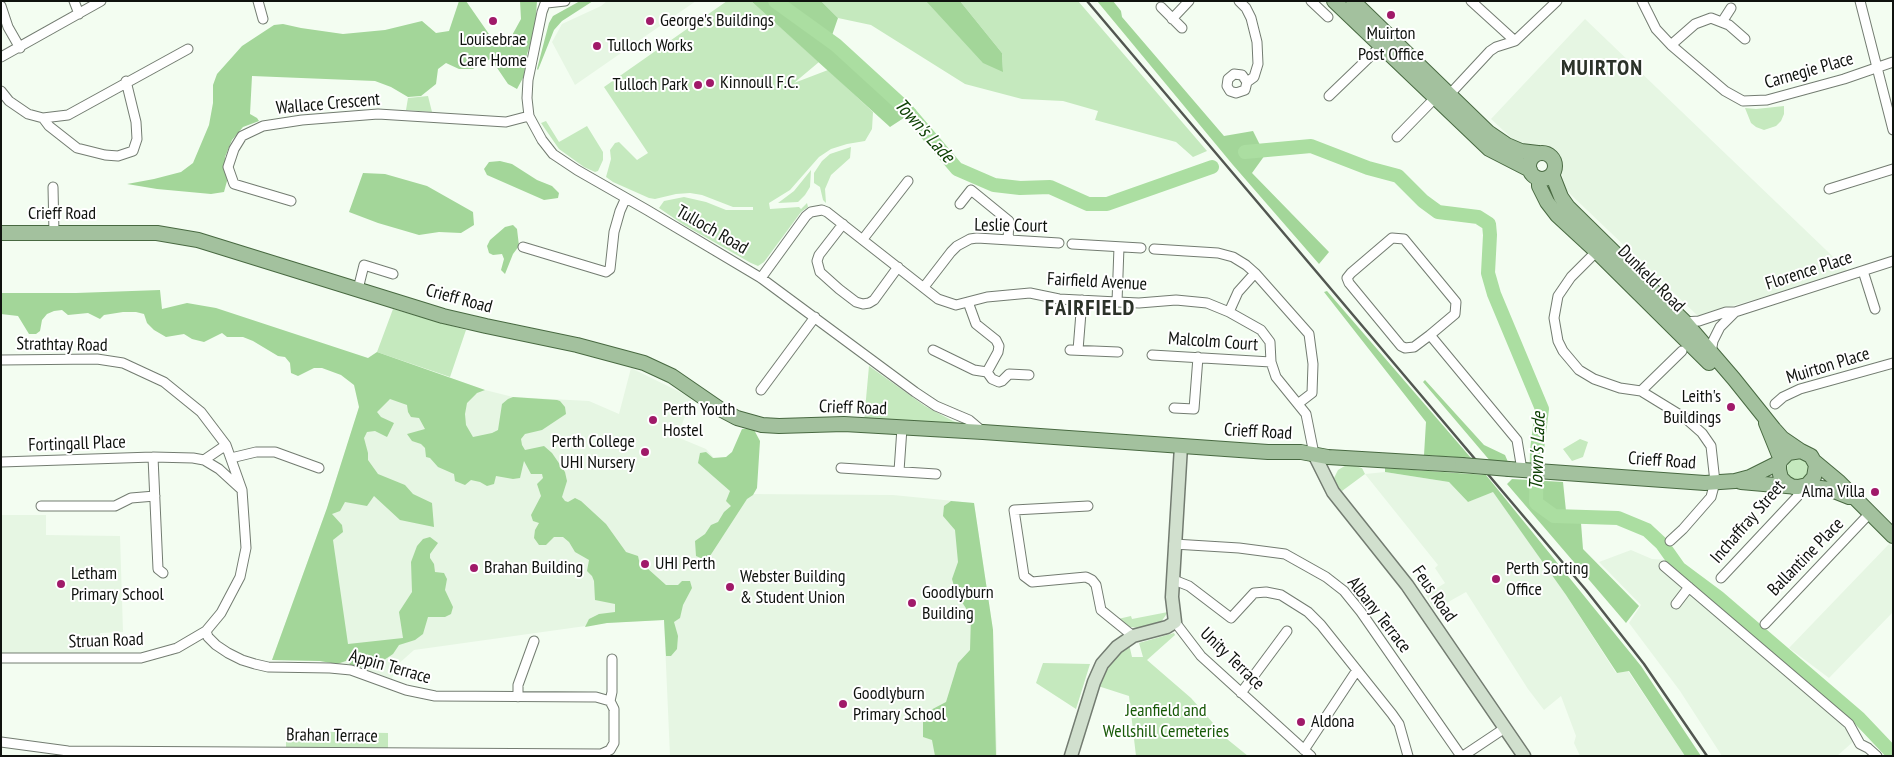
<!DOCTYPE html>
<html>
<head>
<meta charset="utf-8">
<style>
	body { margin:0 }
	#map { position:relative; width:1894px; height:757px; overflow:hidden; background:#f3fdf1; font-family:"PT Sans Narrow",sans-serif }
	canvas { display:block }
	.frame { position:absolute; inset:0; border:2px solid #0f120e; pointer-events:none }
</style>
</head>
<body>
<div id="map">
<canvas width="1894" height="757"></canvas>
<div class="frame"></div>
</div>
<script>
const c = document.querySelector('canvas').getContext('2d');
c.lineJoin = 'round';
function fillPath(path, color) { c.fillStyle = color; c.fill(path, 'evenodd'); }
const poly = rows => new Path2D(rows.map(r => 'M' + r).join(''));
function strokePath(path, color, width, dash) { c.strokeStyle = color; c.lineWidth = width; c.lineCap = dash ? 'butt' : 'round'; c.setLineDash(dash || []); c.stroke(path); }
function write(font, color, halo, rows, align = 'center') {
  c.font = font + ' "PT Sans Narrow",sans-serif'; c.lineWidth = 4; c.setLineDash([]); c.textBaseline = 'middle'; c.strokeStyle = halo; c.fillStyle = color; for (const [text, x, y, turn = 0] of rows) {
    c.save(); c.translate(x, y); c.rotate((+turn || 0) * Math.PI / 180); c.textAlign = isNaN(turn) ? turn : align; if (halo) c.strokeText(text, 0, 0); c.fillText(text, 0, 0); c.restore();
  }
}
const built = poly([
	[607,1,696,1,575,85,552,42,562,24,601,6],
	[1585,19,1849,272,1698,316,1566,190,1559,164,1541,147,1518,144,1491,119],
	[377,352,485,390,513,397,589,401,619,414,631,368,692,398,677,437,706,449,746,494,893,495,974,503,993,630,997,756,670,756,664,620,607,623,414,650,396,666,392,679,360,668,320,661,272,660,327,508],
	[1385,472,1449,482,1468,502,1493,491,1566,595,1616,673,1628,671,1685,756,1580,756,1574,743,1576,736,1561,696,1544,710,1528,689,1466,592,1434,610,1426,595,1445,583,1435,568,1438,565,1365,474],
	[1,515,46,515,46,535,120,536,123,632,100,633,100,655,1,653],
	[1889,544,1893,548,1893,612,1829,678,1789,648],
	[1631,550,1652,559,1670,560,1845,713,1854,741,1837,756,1722,756,1680,691,1629,623,1641,605,1599,562]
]);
const green = poly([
	[727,1,751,1,819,62,794,83,828,70,873,112,872,129,865,141,847,144,831,149,819,157,790,190,769,203,770,209,799,207,801,209,807,203,808,207,801,212,764,262,758,266,751,263,684,225,659,208,664,201,684,197,706,202,726,210,753,210,753,207,733,207,702,195,690,193,676,194,655,199,649,198,613,182,606,177,611,159,610,150,615,143,619,142,637,160,648,153,604,87],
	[821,1,928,1,1003,71,1002,53,960,1,1078,1,1207,151,1193,157,1176,142,1095,120,1098,111,1063,101,1022,99,965,84,871,25,838,18],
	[428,96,432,112,406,110,408,98],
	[1784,106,1784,114,1781,121,1776,126,1764,130,1756,127,1751,123,1745,108,1756,109],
	[546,121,559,142,587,126,603,152,603,160,598,171,595,172,584,167,559,149,541,123],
	[851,147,850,158,831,175,825,189,826,203,823,200,820,187,814,183,814,173,822,161,830,154],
	[811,170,810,187,805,195,798,202,778,203,794,191],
	[393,309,466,330,450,377,377,352],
	[869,366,925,406,953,421,968,426,864,421],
	[1580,439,1588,442,1583,457,1572,461,1563,449],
	'1787 469a11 11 0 1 1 22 0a11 11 0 1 1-22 0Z',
	[1348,464,1362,468,1365,474,1342,491,1336,485,1334,478,1338,470],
	[1168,612,1161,622,1139,628,1130,627,1118,619,1131,616,1132,619],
	[1174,633,1175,635,1147,660,1191,698,1227,739,1248,756,1136,756,1129,696,1098,686,1104,670,1118,653,1129,644,1132,657,1143,657,1139,643],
	[1043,663,1090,664,1076,709,1036,683],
	[286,731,388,733,388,748,286,747]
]);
const forest = poly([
	[459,1,466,1,498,47,510,39,521,19,520,1,537,1,535,30,527,54,524,76,517,89,508,84,491,59,481,62,473,69,459,69,446,63,438,69,436,84,421,96,408,97,391,87,375,81,252,76,250,114,257,118,259,121,243,127,232,140,225,157,227,181,224,192,211,194,157,189,127,184,154,179,181,172,193,163,209,125,213,103,213,85,217,74,242,46,274,25,283,24,301,28,343,34,385,30,422,21,436,33,449,31],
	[580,1,593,1,562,21,554,30,538,70,537,69,549,23,553,16],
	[751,1,821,1,838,18,829,44,916,110,890,127],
	[926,1,960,1,1002,53,1003,72,983,63],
	[1097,1,1113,1,1121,11,1122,17,1224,136,1253,131,1265,155,1252,173,1329,252,1319,264,1233,165],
	[500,161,512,164,537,180,552,186,559,193,558,198,544,200,487,175,484,169,489,162],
	[363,173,385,174,427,186,473,212,474,225,461,233,439,232,419,235,378,223,349,212],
	[513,225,517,229,519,246,513,254,505,274,501,270,504,259,502,254,493,255,489,253,487,246,490,240,505,227],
	[160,290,162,309,187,303,216,308,368,358,377,352,485,390,477,393,467,403,465,414,466,425,473,437,492,433,498,430,502,404,508,399,513,397,557,400,560,401,565,407,566,414,542,430,525,434,521,439,522,445,525,450,544,446,552,453,565,472,567,481,562,497,565,501,568,502,575,498,581,501,606,524,626,552,638,556,640,565,647,568,666,585,678,585,682,581,690,581,692,588,683,605,680,618,674,622,678,636,677,649,671,656,666,656,664,620,607,623,585,627,589,619,599,614,615,612,615,604,595,600,594,581,592,576,587,571,589,560,575,552,569,542,563,537,554,537,546,545,539,545,534,538,535,530,539,523,533,521,531,515,541,496,537,484,543,478,542,474,531,474,524,461,520,478,513,479,496,476,494,484,487,486,480,482,471,480,465,485,455,481,454,474,438,467,430,458,426,457,425,448,421,444,412,441,407,434,425,429,419,418,411,417,408,412,407,405,390,399,377,412,381,417,394,423,387,437,375,431,367,432,364,438,368,453,368,460,378,474,405,485,413,494,432,503,434,527,400,520,374,496,367,506,345,502,340,511,332,514,342,525,343,532,333,540,348,644,403,638,399,612,412,592,411,562,417,546,423,539,430,537,438,543,430,554,430,558,434,564,435,572,444,573,447,579,445,590,453,607,451,614,445,617,428,617,423,634,415,640,399,645,393,654,384,660,375,658,366,660,360,668,350,666,349,660,337,664,320,661,272,660,327,508,359,407,354,385,341,375,322,368,314,368,298,376,291,373,290,363,285,357,278,356,253,341,243,337,227,337,222,333,204,342,192,339,184,334,166,337,154,330,147,323,144,314,136,312,123,312,104,315,100,319,88,313,68,315,62,310,54,311,47,314,42,320,40,331,36,334,29,334,18,316,1,314,1,293,76,293],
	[1327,291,1471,458,1424,455,1426,422,1324,292],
	[1425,380,1484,445,1505,455,1508,462,1491,462,1423,382],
	[753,428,760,441,757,488,753,495,747,499,710,556,703,559,696,556,695,541,705,534,711,525,718,522,724,512,731,506,726,501,730,491,698,463,700,453,706,452,713,458,726,457,732,452,742,429],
	[1385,468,1486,475,1641,666,1701,756,1685,756,1629,671,1617,673,1566,595,1493,492,1468,502,1449,482,1385,472],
	[1512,479,1563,482,1566,511,1581,523,1583,549,1639,606,1626,623,1507,484],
	[951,501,974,503,993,630,996,756,935,756,932,740,923,737,923,714,946,702,958,663,970,650,971,616,956,593,952,579,958,562,955,530,943,516,944,506]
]);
const river = poly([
	[775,1,836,45,906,109,957,169,994,185,1020,188,1050,187,1088,204,1107,204,1212,167],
	[1245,152,1311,146,1368,168,1398,176,1423,201,1438,212,1478,217,1489,224,1490,235,1488,273,1494,294,1542,409,1537,450,1536,503,1554,516,1618,518,1647,530,1662,544,1679,568,1718,597,1859,718,1893,754]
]);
const street = poly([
	[74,1,79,14],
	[258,1,263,19],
	[546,1,542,12,528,80,527,98,529,116,542,140,553,154,577,170,647,210,761,278,915,392,936,406,969,420,982,431],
	[1239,1,1246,8,1251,18,1257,42,1258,64,1254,77,1247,82,1245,90,1236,93,1230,91,1227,86,1228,79,1234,74,1242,75,1247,82],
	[1311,1,1328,17],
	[1471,1,1515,41],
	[1642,1,1656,29,1671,45,1725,91,1743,101,1767,100,1844,79,1893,62],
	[1860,1,1893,130],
	[547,3,565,1],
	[1,6,8,27,20,48],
	[1161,7,1182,28],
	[1172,19,1189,1],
	[1722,22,1731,8],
	[1671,45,1695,24,1711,18,1729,25,1745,39],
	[1,57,101,1],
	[1,91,9,101,28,114,43,118,68,115,188,49],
	[1450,94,1490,51,1496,47,1515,41,1557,1],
	[1329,96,1381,46],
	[43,118,49,126,77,148,105,155,118,156,133,151,137,139,136,122,126,81],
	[1397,137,1435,98],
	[53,187,54,233],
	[1829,189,1893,169],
	[291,201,234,184,228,167,234,149,242,136,263,126,302,120,378,114,506,122,529,116],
	[960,204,971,190,1009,221,1008,240],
	[843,224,819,255,817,261,820,272,839,289,856,302,863,304,869,303,874,300,898,267],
	[863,239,908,181],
	[1072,244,1141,248],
	[523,247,606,272,610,269,614,232,620,211,624,202,627,200],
	[1600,248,1571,277,1558,296,1554,318,1558,341,1563,351,1579,370,1594,379,1620,388,1641,391,1685,418,1702,433,1711,446,1715,482,1711,497,1683,529,1670,541],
	[1154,249,1218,253,1233,257,1246,265,1255,273,1238,292,1229,312],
	[1863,271,1875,309],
	[1255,273,1309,334,1313,364,1312,393,1299,403],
	[761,278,806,216,811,212,822,210,827,212,938,299,956,305,987,297,1030,293,1059,299,1117,302,1139,303,1176,300,1207,303,1229,312,1261,330,1270,342,1271,362,1276,377,1306,414,1314,454],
	[924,287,951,252,957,246,970,239,977,238,1059,243],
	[358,289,364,265,393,274],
	[968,302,976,324,996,340,999,346,998,352,987,372],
	[1117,302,1119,247],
	[1685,322,1699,321,1726,312,1735,312,1893,261],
	[1430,335,1414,347,1405,348,1401,346,1349,283,1347,278,1351,273,1392,238,1404,239,1456,302,1455,314,1430,335,1517,440,1522,470],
	[933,350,974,370,987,372,992,379,999,382,1002,381,1009,374,1029,375],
	[1070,350,1118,352],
	[1078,350,1082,300],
	[1711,353,1713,341,1720,327,1735,312],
	[1152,355,1271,362],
	[1,360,97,359,123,363,164,382,201,412,226,445,242,490,246,548,240,577,221,613,206,631,177,648,141,658,1,658],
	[761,390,815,317],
	[1641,391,1682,351],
	[1775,404,1783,397,1800,389,1893,363],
	[1174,408,1194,409,1198,357],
	[153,457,158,569,163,573],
	[231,458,256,452,275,452,319,468],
	[204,460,226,445],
	[1,462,153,457,193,458,204,460,219,469,242,490],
	[841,468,936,474],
	[899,471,902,428],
	[41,506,115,506,131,498,155,496],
	[1088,506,1014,510,1024,576,1032,582,1086,577,1092,580,1096,585,1101,610,1133,636],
	[1174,544,1239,548,1285,554,1326,577,1344,591,1361,612,1461,756],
	[1664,566,1849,724,1860,744,1868,748,1877,756],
	[1721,578,1797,497,1801,487],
	[1174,580,1189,586,1231,618,1254,593,1266,592,1281,595,1308,612,1321,625,1392,714,1399,724,1408,756],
	[1676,604,1689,587],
	[1175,622,1201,656,1311,756],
	[1765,624,1870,513],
	[206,631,208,637,216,645,228,653,242,660,255,664,268,667,330,668,351,670,406,690,435,696,596,697,610,701,612,692,612,659],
	[1241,693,1287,631],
	[518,697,518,685,534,641],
	[1,742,68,751,601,754,610,750,614,743,614,709,610,701],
	[1304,750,1357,670],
	[1463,756,1505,728]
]);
const secondary = poly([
	[1314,454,1333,492,1407,585,1524,756],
	[1071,756,1094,682,1102,664,1117,647,1133,636,1167,627,1175,622,1172,597,1181,446]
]);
const primary = poly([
	[1334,1,1489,149,1530,170],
	[1353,1,1488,132,1507,145,1521,151,1538,153],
	'1529 166a13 13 0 1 1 26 0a13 13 0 1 1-26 0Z',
	[1552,174,1561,197,1568,207,1685,322,1734,379,1774,429,1782,438,1801,451],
	[1539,179,1539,186,1547,202,1557,215,1596,251,1709,363],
	[1,233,157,233,198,240,443,316,486,326,577,345,644,363,672,376,720,409,737,418,762,425,779,426,844,424,983,432,1268,452,1301,452,1328,457,1462,465],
	[1766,423,1781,460],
	[1815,462,1839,482,1893,536],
	[1509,469,1705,483,1735,481,1750,477,1780,462],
	[1741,482,1798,487,1807,485,1814,477,1816,465,1811,456,1801,451,1788,453,1781,460,1779,464,1779,470,1781,478,1786,483,1793,487],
	[1804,486,1829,489,1849,497]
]);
const rail = poly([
	[1087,1,1586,590,1644,664,1707,756]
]);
const primaryBridge = poly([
	[1462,465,1509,469]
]);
const markers = [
	[1391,15,5,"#a01a69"],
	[493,21,5,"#a01a69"],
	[650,21,5,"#a01a69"],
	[597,46,5,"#a01a69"],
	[710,83,5,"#a01a69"],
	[698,85,5,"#a01a69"],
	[1731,407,5,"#a01a69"],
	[653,420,5,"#a01a69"],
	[645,452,5,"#a01a69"],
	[1875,492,5,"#a01a69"],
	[645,564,5,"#a01a69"],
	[474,568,5,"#a01a69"],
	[1496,579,5,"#a01a69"],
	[61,584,5,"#a01a69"],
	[730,587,5,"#a01a69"],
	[912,603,5,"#a01a69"],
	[843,704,5,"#a01a69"],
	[1301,722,5,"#a01a69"]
];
const poiNames = [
	["George's Buildings",660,21],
	["Muirton",1391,34,"center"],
	["Post Office",1391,55,"center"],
	["Louisebrae",493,40,"center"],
	["Care Home",493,61,"center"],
	["Tulloch Works",607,46],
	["Kinnoull F.C.",720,83],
	["Tulloch Park",688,85,"right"],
	["Leith's",1721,397,"right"],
	["Buildings",1721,418,"right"],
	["Perth Youth",663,410],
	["Hostel",663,431],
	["Perth College",635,442,"right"],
	["UHI Nursery",635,463,"right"],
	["Alma Villa",1865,492,"right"],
	["UHI Perth",655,564],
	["Brahan Building",484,568],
	["Perth Sorting",1506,569],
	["Office",1506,590],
	["Letham",71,574],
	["Primary School",71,595],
	["Webster Building",740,577],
	["& Student Union",740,598],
	["Goodlyburn",922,593],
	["Building",922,614],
	["Goodlyburn",853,694],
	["Primary School",853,715],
	["Aldona",1311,722]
];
const streetNames = [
	["Carnegie Place",1809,71,-16],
	["Wallace Crescent",328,104,-5],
	["Crieff Road",62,214],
	["Leslie Court",1011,226,1],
	["Tulloch Road",712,230,30],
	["Florence Place",1809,271,-18],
	["Dunkeld Road",1651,279,45],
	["Fairfield Avenue",1097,282,3],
	["Crieff Road",459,299,15],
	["Malcolm Court",1213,342,4],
	["Strathtay Road",62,345,1],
	["Muirton Place",1828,366,-17],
	["Crieff Road",853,408,2],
	["Crieff Road",1258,432,3],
	["Fortingall Place",77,444,-2],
	["Crieff Road",1662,461,4],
	["Inchaffray Street",1748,522,-49],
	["Ballantine Place",1806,557,-46],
	["Feus Road",1434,594,55],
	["Albany Terrace",1379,615,52],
	["Struan Road",106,641,-2],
	["Unity Terrace",1232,659,44],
	["Appin Terrace",390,667,16],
	["Brahan Terrace",332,736,1]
];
const parkNames = [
	["Jeanfield and",1166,711],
	["Wellshill Cemeteries",1166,732]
];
const waterNames = [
	["Town's Lade",924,131,48],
	["Town's Lade",1538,451,-88]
];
const districtNames = [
	["MUIRTON",1602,69],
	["FAIRFIELD",1090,309]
];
fillPath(built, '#e6f6e3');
fillPath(green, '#c5e9be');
fillPath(forest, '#a3d699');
strokePath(river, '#abdea1', 14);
strokePath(street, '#737c71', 11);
strokePath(secondary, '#737c71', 15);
strokePath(primary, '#486941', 16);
strokePath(street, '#fff', 9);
strokePath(secondary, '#d1e0ce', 12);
strokePath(primary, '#a3c19e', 14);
strokePath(rail, '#525751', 2.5);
strokePath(primaryBridge, '#486941', 16, []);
strokePath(primaryBridge, '#a3c19e', 14);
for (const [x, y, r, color] of markers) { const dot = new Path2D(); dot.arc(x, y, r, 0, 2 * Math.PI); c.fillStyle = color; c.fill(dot); strokePath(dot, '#fff', 2); }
write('18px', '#0f120e', '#fff', poiNames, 'left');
write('18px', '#0f120e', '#fff', streetNames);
write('18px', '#175907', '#fff', parkNames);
write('italic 19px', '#0e4104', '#fff', waterNames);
c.letterSpacing = '1px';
write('bold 22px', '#2b3229', '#fff', districtNames);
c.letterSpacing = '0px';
</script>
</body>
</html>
